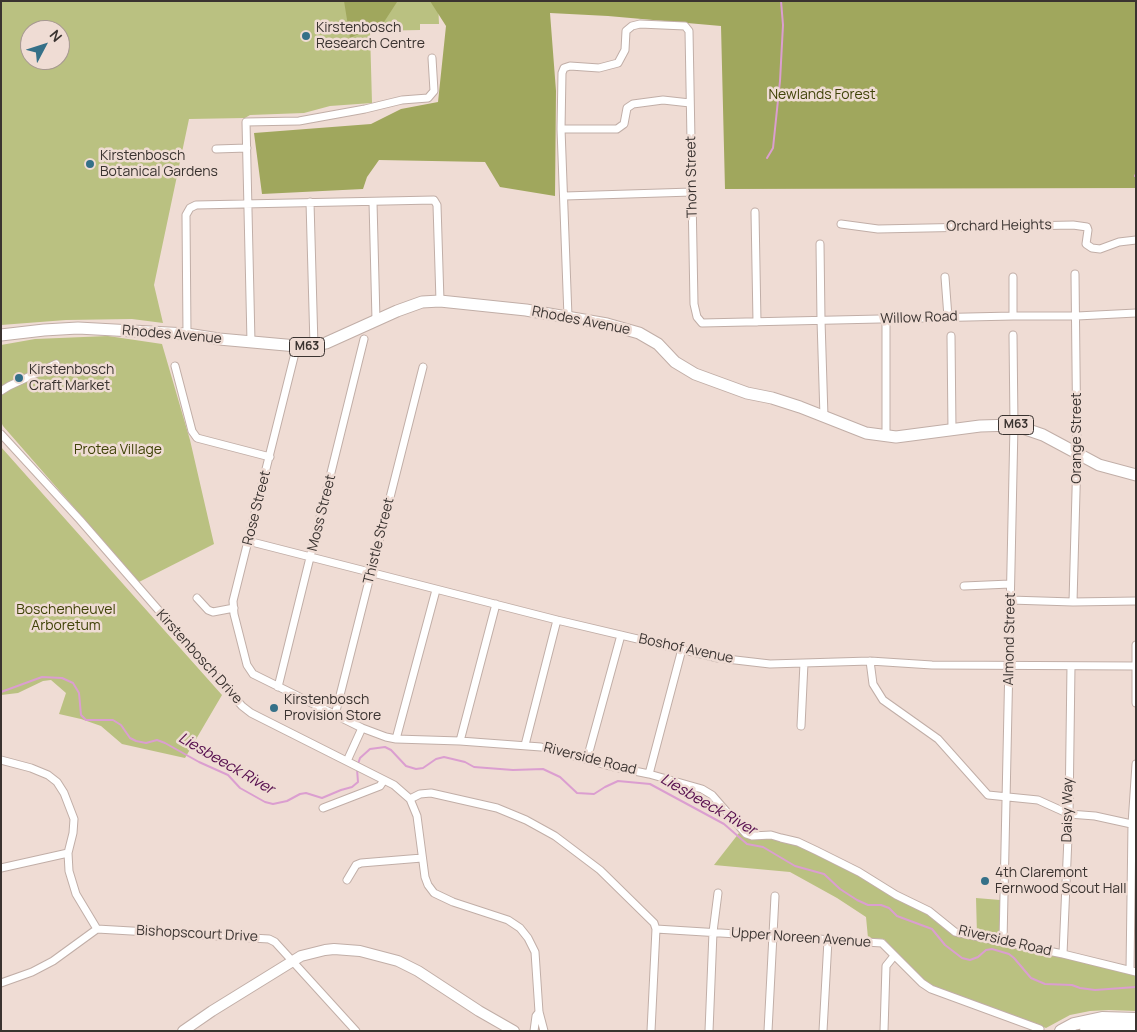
<!DOCTYPE html>
<html>
<head>
<meta charset="utf-8">
<style>
	body { margin:0 }
	#map { position:relative; width:1137px; height:1032px; overflow:hidden; background:#efdcd4; font-family:Manrope,sans-serif }
	canvas { display:block }
	.frame { position:absolute; inset:0; border:2px solid #3a3330; pointer-events:none }
	.north { position:absolute; left:20px; top:20px; width:50px; height:50px; box-sizing:border-box; background:#efdcd4; border:1px solid #a79892; border-radius:50%; rotate:50deg; font-size:14px; font-weight:700; line-height:20px; text-align:center; color:#3a3330 }
	.north::after { content:''; display:block; margin:auto; width:18px; height:22px; background:#357088; clip-path:polygon(50% 0,100% 100%,50% 72%,0 100%) }
</style>
</head>
<body>
<div id="map">
<canvas width="1137" height="1032"></canvas>
<div class="frame"></div>
<div class="north">N</div>
</div>
<script>
const c = document.querySelector('canvas').getContext('2d');
c.lineJoin = 'round';
function fillPath(path, color) { c.fillStyle = color; c.fill(path, 'evenodd'); }
const poly = rows => new Path2D(rows.map(r => 'M' + r).join(''));
function strokePath(path, color, width, dash) { c.strokeStyle = color; c.lineWidth = width; c.lineCap = dash ? 'butt' : 'round'; c.setLineDash(dash || []); c.stroke(path); }
function write(font, color, halo, rows, align = 'center') {
  c.font = font + ' Manrope,sans-serif'; c.lineWidth = 5; c.setLineDash([]); c.textBaseline = 'middle'; c.strokeStyle = halo; c.fillStyle = color; for (const [text, x, y, turn = 0] of rows) {
    c.save(); c.translate(x, y); c.rotate((+turn || 0) * Math.PI / 180); c.textAlign = isNaN(turn) ? turn : align; if (halo) c.strokeText(text, 0, 0); c.fillText(text, 0, 0); c.restore();
  }
}
const green = poly([
	[1,1,438,1,439,24,420,24,420,30,370,31,372,103,330,106,304,113,250,115,245,118,189,119,154,285,163,323,132,319,66,320,1,325],
	[30,30,60,30,60,60,30,60],
	[108,336,162,344,190,440,214,544,139,582,3,426,1,422,1,345,35,339],
	[1,447,222,695,185,758,122,744,101,726,81,719,59,714,66,693,51,680,43,681,18,693,1,695],
	[739,833,745,837,772,837,798,845,859,873,927,912,950,931,1136,973,1136,1011,1109,1010,1090,1011,1070,1015,1046,1028,932,988,923,982,884,939,868,938,866,917,837,898,790,872,714,865],
	[976,898,1000,900,1001,939,977,935]
]);
const forest = poly([
	[344,1,397,1,397,2,384,22,350,38],
	[430,1,1136,1,1136,188,725,189,721,26,608,16,550,13,556,91,555,196,500,187,485,162,379,160,367,177,363,189,262,194,254,133,371,124,401,109,438,102,446,26]
]);
const stream = poly([
	[767,158,773,148,780,81,783,25,781,1],
	[1135,176,1136,174],
	[1,692,42,677,62,678,73,683,79,693,81,715,86,720,113,720,121,725,130,738,136,741,146,743,157,740,165,743,199,762,228,775,240,788,265,802,273,804,287,801,300,794,306,793,322,798,341,790,352,787,358,782,357,769],
	[358,764,360,758,370,749,385,747,391,750,406,766,416,769,423,768,436,759,444,757,465,762,474,767,513,770,543,769,560,777,577,793,594,794,605,787,618,781,650,784,724,824,747,844,763,847,795,866,824,874,840,889,857,900,868,905,881,905,889,908,897,916,932,929,945,945,962,958,970,960,978,957,986,950,992,949,1009,954,1014,958,1031,978,1045,984,1072,985,1080,988,1095,990,1136,987]
]);
const street = poly([
	[561,129,617,129,624,124,627,108,633,104,663,100,690,103],
	[216,149,247,148],
	[565,196,692,192],
	[310,202,314,346],
	[373,202,376,320],
	[755,212,757,322],
	[841,224,878,229,1073,225,1087,227,1088,230,1086,244,1092,248,1100,249,1119,242,1136,240],
	[820,244,821,320,824,417],
	[945,277,948,317],
	[1013,277,1013,316],
	[568,317,561,129,562,73,564,68,570,66,599,68,618,63,625,50,626,31,632,26,640,24,685,26,689,31,694,304,697,317,702,323,1013,316,1077,316,1136,313],
	[886,320,886,437],
	[187,334,186,215,190,208,196,205,434,200,437,205,440,301],
	[951,336,952,430],
	[251,342,246,122,299,121,365,109,402,100,428,98,434,91,432,58],
	[295,346,294,357,233,601,234,614,247,665,253,674,362,728,386,737,396,739,460,741,541,747,610,766,649,774,702,789,712,795,746,834,752,836,771,835,781,838,798,842,817,851,859,872,896,895,929,911,955,932,1063,954,1136,972],
	[175,366,192,431,197,438,270,457],
	[1,391,9,386,56,364],
	[1,434,80,520,242,706,251,713,394,785,410,799,417,816,425,877,428,885,434,893,453,902,508,920,520,928,528,938,535,952,539,1012,544,1031],
	[248,541,557,620,718,658,770,664,870,661,932,665,1136,666],
	[964,586,1010,584],
	[197,598,208,610,213,612,234,608],
	[1010,600,1073,602,1136,601],
	[1073,602,1077,455,1075,274],
	[1136,645,1136,703],
	[870,661,873,684,883,700,938,739,988,795,1038,800,1069,814,1095,816,1136,825],
	[278,687,364,339],
	[335,715,423,367],
	[801,726,804,663],
	[396,739,436,590],
	[460,741,496,604],
	[525,745,557,620],
	[587,759,621,635],
	[1,760,31,768,48,775,57,782,64,793,74,819,73,833,68,853,69,871,76,894,97,929,269,939,275,942,356,1031],
	[347,761,362,728],
	[649,774,682,649],
	[410,799,420,794,431,793,497,808,526,820,555,836,600,870,654,923,656,929],
	[323,808,380,786,384,780],
	[1,868,68,853],
	[347,880,356,865,361,863,422,858],
	[656,929,882,943,922,983,931,989,1040,1029],
	[1003,942,1014,425,1013,335],
	[1063,954,1069,814,1071,666],
	[1130,970,1132,824,1136,764],
	[1,983,32,972,53,961,97,929],
	[534,1031,536,1016,539,1012],
	[651,1031,656,929],
	[709,1031,713,932,718,893],
	[768,1031,775,896],
	[823,1031,828,940],
	[884,1031,886,966,894,956]
]);
const secondary = poly([
	[183,1031,212,1011,301,956,325,950,334,949,360,951,398,961,418,971,479,1011,514,1031]
]);
const primary = poly([
	[1,335,44,330,78,328,187,334,219,339,308,347,326,343,397,311,422,302,440,301,526,310,607,324,639,333,658,344,675,362,695,374,747,393,772,398,800,407,866,433,896,437,980,426,1014,425,1043,435,1099,465,1136,475]
]);
const highway = poly([
	[1061,1031,1074,1024,1102,1018,1136,1019],
	[1086,1031,1103,1029,1136,1030]
]);
const markers = [
	[306,36,5,"#357088"],
	[90,164,5,"#357088"],
	[19,378,5,"#357088"],
	[274,708,5,"#357088"],
	[985,881,5,"#357088"]
];
const shields = [
	[307,347,35],
	[1016,425,35]
];
const shieldNames = [
	["M63",307,347],
	["M63",1016,425]
];
const poiNames = [
	["Kirstenbosch",316,28],
	["Research Centre",316,44],
	["Kirstenbosch",100,156],
	["Botanical Gardens",100,172],
	["Kirstenbosch",29,370],
	["Craft Market",29,386],
	["Kirstenbosch",284,700],
	["Provision Store",284,716],
	["4th Claremont",995,873],
	["Fernwood Scout Hall",995,889]
];
const parkNames = [
	["Newlands Forest",822,95],
	["Protea Village",118,450],
	["Boschenheuvel",66,610],
	["Arboretum",66,626]
];
const streetNames = [
	["Thorn Street",692,177,-91],
	["Orchard Heights",999,226,-1],
	["Willow Road",919,318,-2],
	["Rhodes Avenue",581,321,11],
	["Rhodes Avenue",172,335,5],
	["Orange Street",1077,438,-90],
	["Rose Street",257,508,-76],
	["Moss Street",322,513,-76],
	["Thistle Street",379,541,-76],
	["Almond Street",1010,639,-89],
	["Boshof Avenue",686,649,12],
	["Kirstenbosch Drive",199,657,48],
	["Riverside Road",590,759,14],
	["Daisy Way",1068,810,-89],
	["Bishopscourt Drive",197,934,3],
	["Upper Noreen Avenue",801,938,4],
	["Riverside Road",1005,941,13]
];
const waterNames = [
	["Liesbeeck River",226,764,30],
	["Liesbeeck River",708,805,30]
];
fillPath(green, '#bac181');
fillPath(forest, '#a0a75d');
strokePath(stream, '#db9ed0', 2);
strokePath(street, '#c1aea7', 9);
strokePath(secondary, '#c1aea7', 12);
strokePath(primary, '#c1aea7', 13);
strokePath(highway, '#c1aea7', 14);
strokePath(street, '#fff', 7);
strokePath(secondary, '#fff', 10);
strokePath(primary, '#fff', 11);
strokePath(highway, '#fff', 12);
for (const [x, y, r, color] of markers) { const dot = new Path2D(); dot.arc(x, y, r, 0, 2 * Math.PI); c.fillStyle = color; c.fill(dot); strokePath(dot, '#efdcd4', 2); }
for (const [x, y, w] of shields) { const box = new Path2D(); box.roundRect(x - w / 2, y - 9.5, w, 19, 4); c.fillStyle = '#efdcd4'; c.fill(box); strokePath(box, '#3a3330', 1); }
write('bold 12px', '#3a3330', null, shieldNames);
write('14px', '#3a3330', '#efdcd4', poiNames, 'left');
write('14px', '#404308', '#efdcd4', parkNames);
write('14px', '#3a3330', '#efdcd4', streetNames);
write('italic 15px', '#540b4c', '#efdcd4', waterNames);
</script>
</body>
</html>
